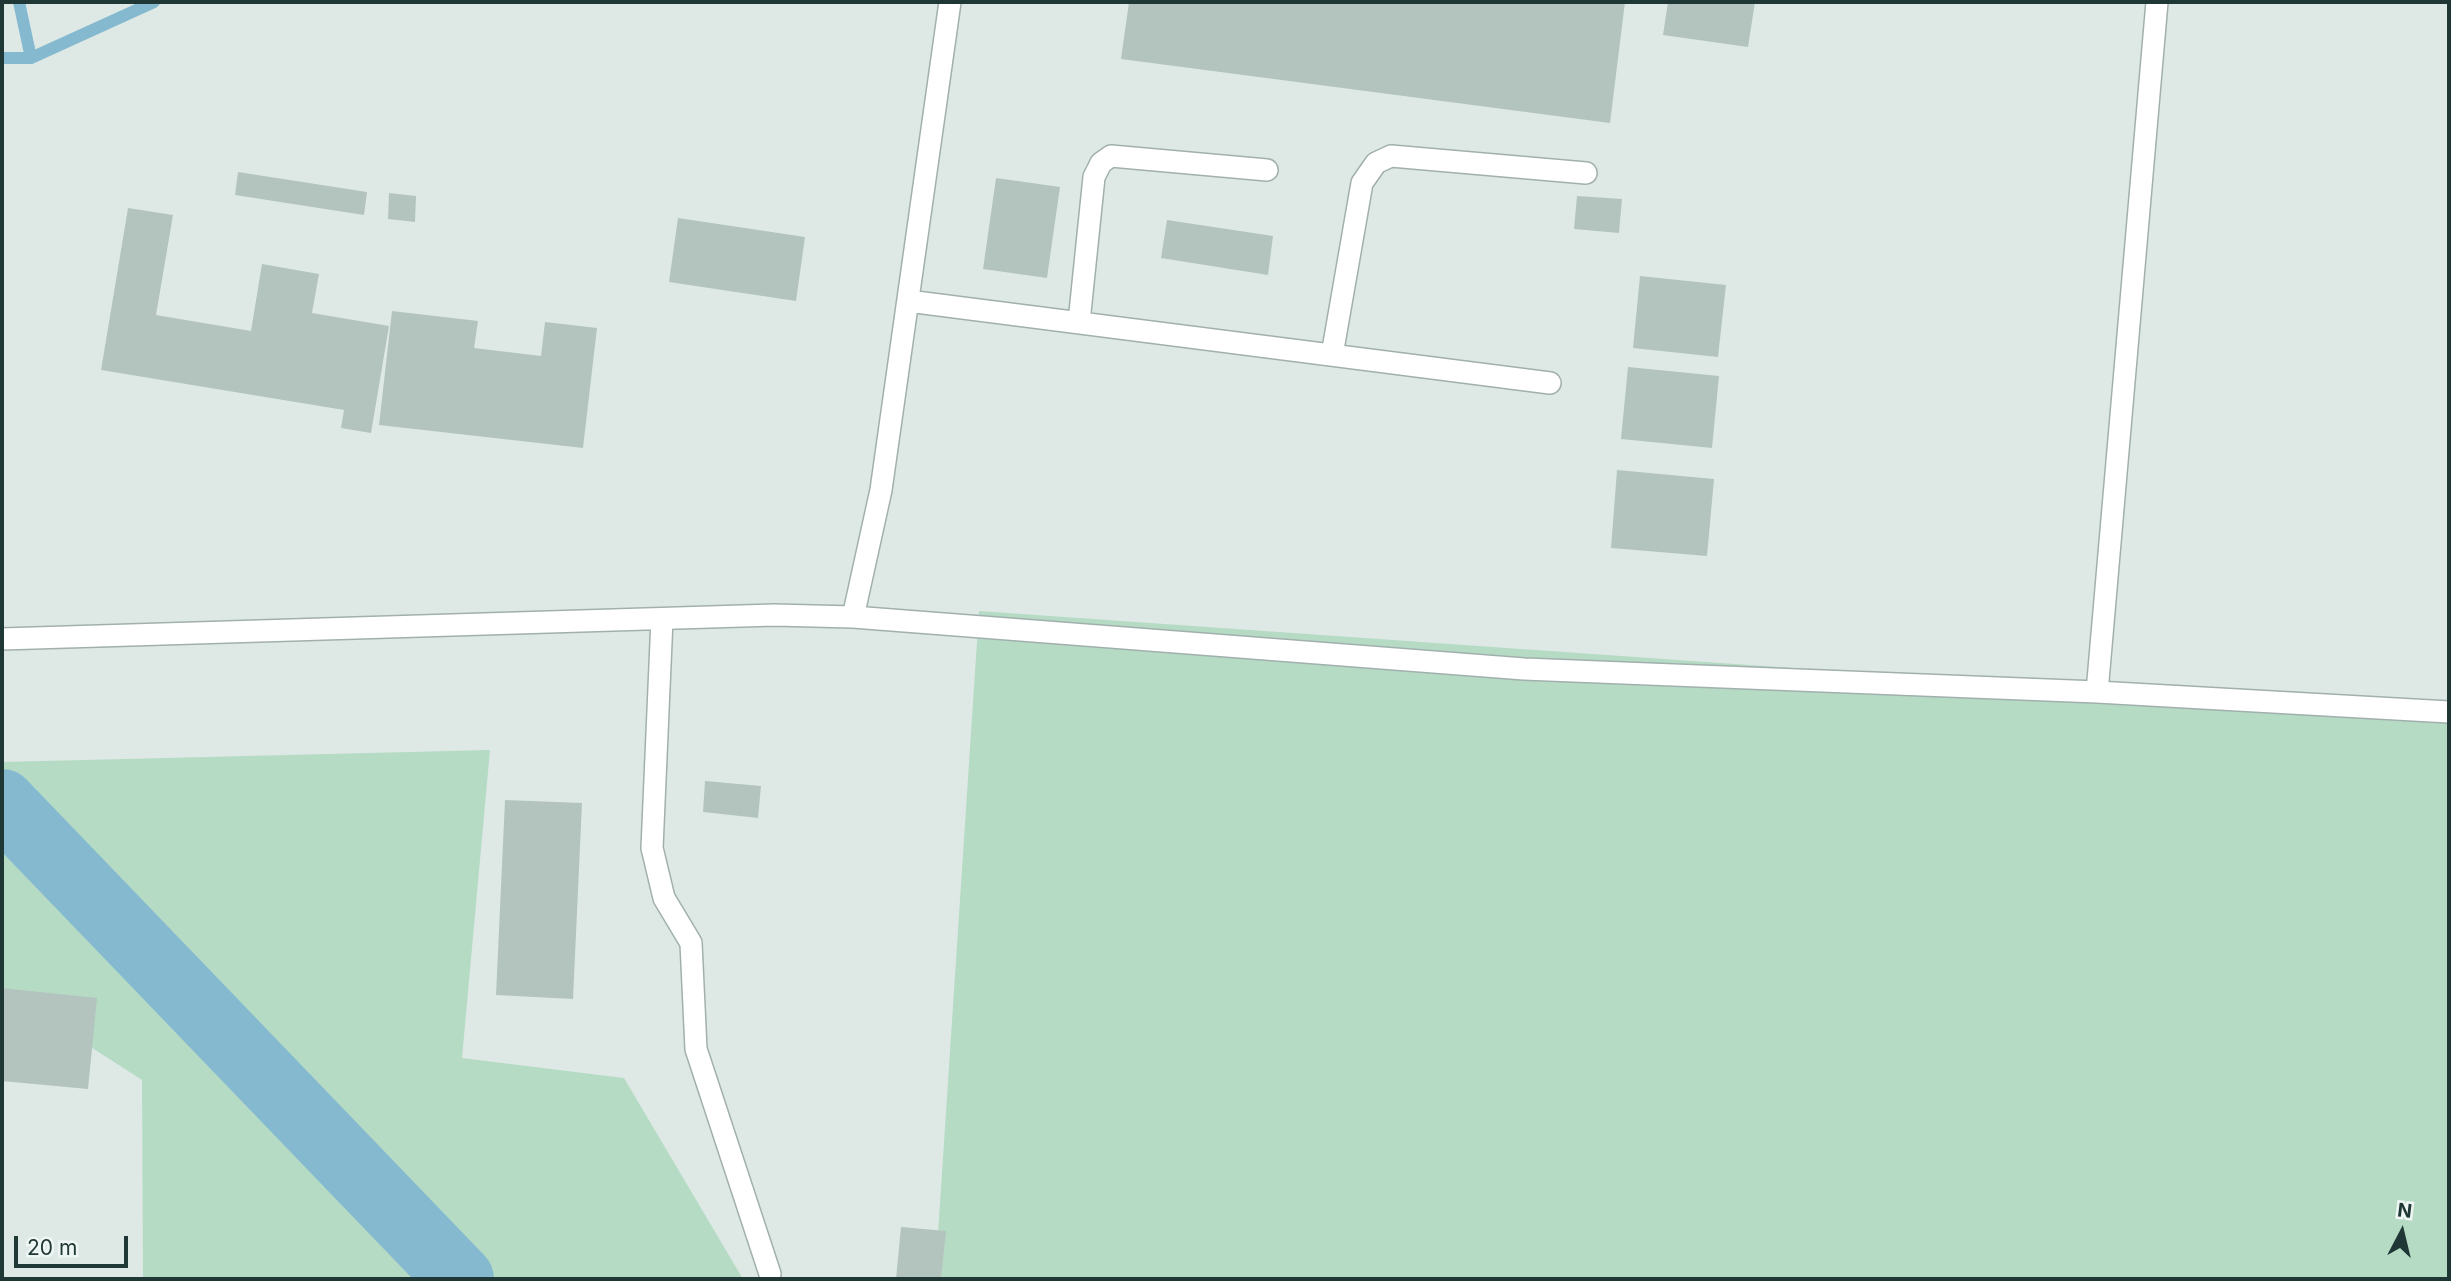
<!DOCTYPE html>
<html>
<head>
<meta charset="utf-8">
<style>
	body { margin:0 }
	#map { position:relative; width:2451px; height:1281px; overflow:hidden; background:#dee9e6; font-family:Inter,sans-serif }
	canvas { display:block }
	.frame { position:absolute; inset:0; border:4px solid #203835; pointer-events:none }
	.north { position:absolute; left:2367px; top:1197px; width:70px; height:70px; -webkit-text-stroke:5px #eef6f3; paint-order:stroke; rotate:7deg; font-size:19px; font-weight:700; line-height:28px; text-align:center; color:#203835 }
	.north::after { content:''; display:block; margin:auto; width:24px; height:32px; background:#203835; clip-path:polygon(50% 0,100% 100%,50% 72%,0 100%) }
	.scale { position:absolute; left:14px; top:1236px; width:114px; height:32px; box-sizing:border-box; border:4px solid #203835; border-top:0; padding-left:9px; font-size:21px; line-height:24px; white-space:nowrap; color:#203835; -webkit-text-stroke:5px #eef6f3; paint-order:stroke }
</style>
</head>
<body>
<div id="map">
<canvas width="2451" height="1281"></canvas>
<div class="frame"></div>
<div class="north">N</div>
<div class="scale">20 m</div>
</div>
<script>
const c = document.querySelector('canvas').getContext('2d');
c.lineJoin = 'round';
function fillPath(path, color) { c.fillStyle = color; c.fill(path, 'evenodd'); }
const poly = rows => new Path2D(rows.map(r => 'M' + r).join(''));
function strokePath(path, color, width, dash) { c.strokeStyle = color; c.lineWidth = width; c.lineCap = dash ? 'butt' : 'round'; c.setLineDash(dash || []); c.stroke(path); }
const green = poly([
	[979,611,2449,714,2449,1279,935,1279],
	[490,750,462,1058,624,1078,743,1279,143,1279,142,1080,2,990,2,762]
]);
const stream = poly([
	[2,58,31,58,19,2],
	[31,58,154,2]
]);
const river = poly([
	[2,803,460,1279]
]);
const building = poly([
	[1129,2,1625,2,1610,123,1121,59],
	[1668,2,1755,2,1748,47,1663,35],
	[238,172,367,192,364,215,235,195],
	[996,178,1060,187,1047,278,983,269],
	[389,193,416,196,415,222,388,219],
	[1577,196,1622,199,1619,233,1574,229],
	[128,208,173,215,156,315,251,331,262,264,319,274,312,313,389,326,371,433,341,428,344,410,101,370],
	[678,218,805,237,796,301,669,282],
	[1167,220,1273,236,1268,275,1161,258],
	[1640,276,1726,285,1718,357,1633,348],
	[392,311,478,321,474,348,541,356,545,322,597,328,583,448,379,425],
	[1628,367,1719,376,1712,448,1621,439],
	[1617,470,1714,479,1707,556,1611,548],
	[705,781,761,786,758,818,703,812],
	[505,800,582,803,573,999,496,995],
	[2,988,97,998,88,1089,2,1081],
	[901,1227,946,1231,941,1279,896,1279]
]);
const minor = poly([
	[908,301,1550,383],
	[1079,322,1094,177,1101,163,1111,156,1267,170],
	[1332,355,1362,183,1376,163,1391,156,1586,173],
	[853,617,1524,669,2097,692,2449,712],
	[662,619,652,848,664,898,691,943,696,1049,770,1274],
	[2,639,774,615,853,617,881,490,950,2],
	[2097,692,2157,2]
]);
fillPath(green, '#b6dbc5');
strokePath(stream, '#85b9cf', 12);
strokePath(river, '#85b9cf', 68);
fillPath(building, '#b3c4bf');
strokePath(minor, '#a1b0ad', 24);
strokePath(minor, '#fff', 21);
</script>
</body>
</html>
